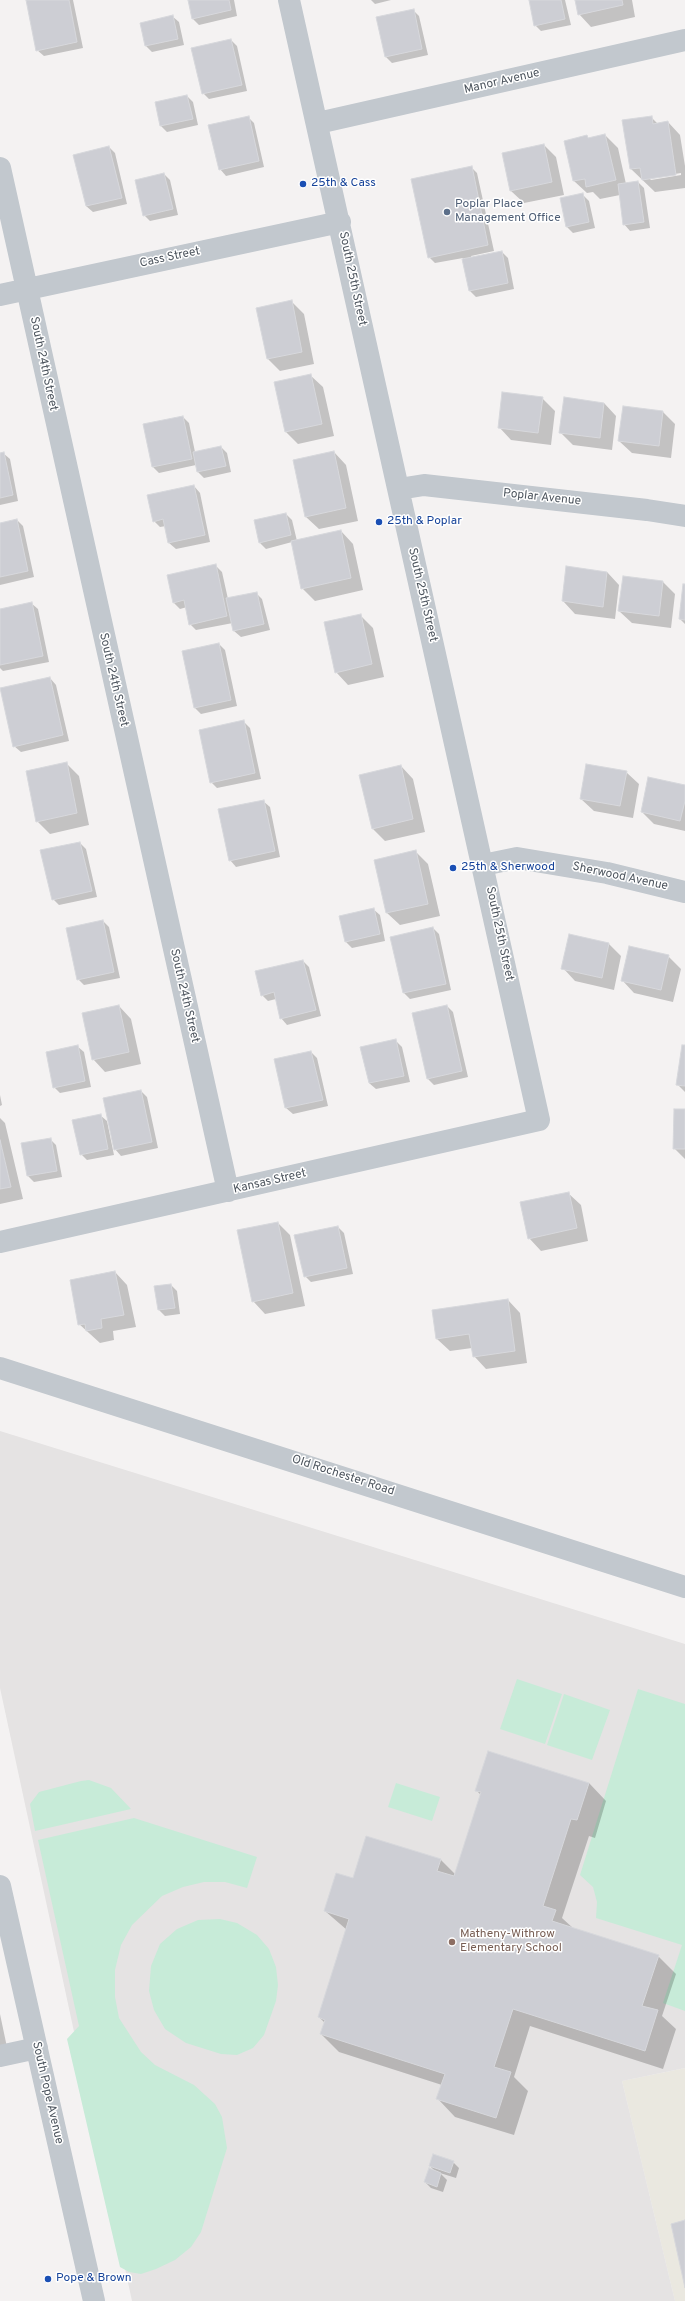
<!DOCTYPE html>
<html>
<head>
<meta charset="utf-8">
<style>
	body { margin:0 }
	canvas { display:block; background:#f4f2f2 }
</style>
</head>
<body>
<canvas width="685" height="2301"></canvas>
<script>
const c = document.querySelector('canvas').getContext('2d');
c.lineJoin = 'round';
function fillPath(path, color) { c.fillStyle = color; c.fill(path, 'evenodd'); }
const poly = rows => new Path2D(rows.map(r => 'M' + r).join(''));
function strokePath(path, color, width, dash) { c.strokeStyle = color; c.lineWidth = width; c.lineCap = dash ? 'butt' : 'round'; c.setLineDash(dash || []); c.stroke(path); }
function write(font, color, halo, rows, align = 'center') {
  c.font = font + ' Overpass,sans-serif'; c.lineWidth = 3; c.setLineDash([]); c.textBaseline = 'middle'; c.strokeStyle = halo; c.fillStyle = color; for (const [text, x, y, turn = 0] of rows) {
    c.save(); c.translate(x, y); c.rotate((+turn || 0) * Math.PI / 180); c.textAlign = isNaN(turn) ? turn : align; if (halo) c.strokeText(text, 0, 0); c.fillText(text, 0, 0); c.restore();
  }
}
const commercial = poly([
	[685,2068,685,2301,675,2301,622,2081]
]);
const education = poly([
	[0,1431,685,1644,685,2068,622,2081,675,2301,132,2301,0,1688]
]);
const green = poly([
	[517,1679,562,1694,545,1744,500,1729],
	[638,1689,685,1704,685,2011,663,2003,682,1945,596,1918,597,1902,593,1887,580,1875],
	[564,1694,610,1710,592,1760,547,1745],
	[89,1780,111,1788,131,1809,35,1831,30,1804,39,1792,81,1781],
	[396,1783,440,1797,432,1821,388,1807],
	[134,1818,257,1857,247,1888,225,1882,204,1882,183,1887,162,1896,132,1925,121,1945,115,1970,115,1997,119,2018,141,2052,155,2065,194,2085,215,2104,222,2117,227,2148,201,2232,191,2247,175,2260,156,2269,141,2274,129,2272,120,2267,67,2039,79,2026,38,1840],
	[220,1919,237,1923,257,1935,269,1949,276,1967,278,1985,276,2001,264,2035,253,2048,237,2055,221,2054,186,2043,165,2029,154,2010,149,1991,151,1966,160,1944,177,1929,198,1920]
]);
const shadow = poly([
	[27,0,73,0,83,48,44,56,37,50],
	[189,0,234,0,237,16,199,25,193,19],
	[371,0,391,0,375,4],
	[530,0,565,0,571,25,541,31,535,25],
	[576,0,632,0,635,17,591,27,579,14],
	[413,10,419,16,428,55,392,63,386,57,377,18],
	[172,16,179,22,184,45,152,52,146,46],
	[231,40,237,46,247,91,209,99,203,93],
	[187,96,193,102,198,125,167,132,161,126,156,103],
	[248,117,254,123,264,167,226,176,220,169],
	[651,117,658,124,668,122,680,135,685,166,685,188,655,192,631,169,623,121],
	[681,173,681,175,651,180,649,178],
	[605,135,618,148,626,184,638,182,644,188,650,228,630,231,624,224,620,195,600,199,593,192,587,193,574,181,565,142,587,136,589,139],
	[544,145,556,157,564,195,524,203,511,191,503,153],
	[109,147,115,153,127,204,93,212,86,206],
	[471,167,477,173,494,251,471,256,472,258,502,252,508,258,514,289,476,297,470,291,463,258,435,263,429,257],
	[164,174,170,180,178,215,150,221,144,215],
	[583,195,589,201,595,228,573,233,567,227,561,199],
	[291,301,304,314,314,364,280,371,268,359],
	[310,375,323,387,334,436,298,444,286,432],
	[542,398,555,411,551,445,511,440,499,427],
	[604,403,616,416,612,450,573,445,560,432],
	[663,412,675,424,671,458,632,453,619,441],
	[183,417,189,423,195,452,221,447,227,453,231,472,204,478,198,472,196,465,159,473,153,467,144,425],
	[334,452,346,465,358,521,319,529,306,517],
	[3,453,10,459,18,501,0,505,0,454],
	[194,486,200,493,210,542,176,549,169,543,166,526,160,527,154,521],
	[286,514,292,520,297,541,341,531,353,544,363,590,315,601,302,588,292,542,266,549,260,543],
	[17,520,23,526,34,577,0,585,0,524],
	[215,565,222,572,228,599,256,593,262,599,270,630,241,637,234,631,233,623,196,630,190,624,187,607,180,609,174,603,168,576],
	[607,572,619,585,615,619,575,614,563,601],
	[663,582,675,594,671,628,632,623,619,611],
	[685,585,685,624,680,619],
	[31,603,38,609,49,662,3,671,0,668,0,610],
	[360,615,373,628,384,677,348,685,336,672],
	[219,644,225,650,237,706,201,714,195,708,183,652],
	[50,678,56,685,69,741,21,752,14,746],
	[244,722,250,728,261,779,217,788,211,782],
	[66,763,79,776,89,825,50,834,37,821],
	[401,766,413,779,425,832,385,841,373,829],
	[626,772,639,784,633,818,594,811,581,799],
	[685,786,685,831,654,824,642,812],
	[263,801,270,807,280,857,236,867,230,860],
	[80,843,86,849,97,897,59,905,53,899],
	[415,851,428,864,440,916,400,925,387,913,375,860],
	[373,909,380,915,385,941,352,948,346,942,340,917],
	[103,921,109,927,120,978,84,985,78,979],
	[433,928,439,934,451,990,410,999,404,993],
	[609,944,621,956,614,990,575,981,563,968],
	[668,956,681,969,673,1002,634,993,622,980],
	[303,961,309,967,321,1016,287,1025,281,1018,276,999,268,1001,262,995],
	[119,1006,131,1019,141,1064,105,1072,93,1059],
	[447,1006,453,1012,468,1077,434,1085,428,1079,413,1014],
	[396,1041,402,1047,410,1082,376,1089,369,1083],
	[77,1046,84,1052,91,1087,60,1093,54,1087],
	[685,1046,685,1092,677,1084],
	[311,1052,317,1058,328,1106,293,1114,286,1108,275,1060],
	[141,1091,147,1097,158,1148,121,1156,115,1149],
	[0,1095,2,1105,0,1106],
	[685,1110,685,1159,674,1148],
	[100,1115,107,1121,114,1155,87,1160,81,1154],
	[0,1118,5,1123,23,1199,0,1204],
	[50,1139,56,1145,62,1177,34,1182,28,1176],
	[568,1193,581,1205,588,1241,541,1251,529,1238],
	[278,1223,290,1235,305,1306,265,1314,253,1301],
	[338,1227,344,1233,353,1274,311,1282,305,1276],
	[115,1272,127,1285,136,1327,113,1331,114,1340,100,1343,79,1324],
	[171,1285,177,1291,180,1314,165,1316,159,1310],
	[508,1300,520,1313,527,1363,486,1369,474,1356,472,1348,450,1351,437,1339],
	[589,1783,606,1801,595,1838,589,1836,562,1918,574,1929,658,1956,676,1974,662,2016,676,2029,663,2069,530,2026,514,2077,528,2091,514,2135,455,2117,438,2099,442,2085,339,2052,321,2034,325,2023,319,2017,347,1930,325,1911,353,1879,441,1860,455,1874,481,1795,476,1790],
	[0,2014,8,2052,0,2054],
	[453,2162,459,2168,456,2178,440,2173,447,2180,443,2192,431,2188,425,2182,436,2172,430,2166]
]);
const building = poly([
	[26,0,69,0,77,42,36,51,26,0],
	[188,0,229,0,231,10,192,19,188,0],
	[529,0,561,0,565,19,534,26,529,0],
	[575,0,622,0,623,5,578,15,575,0],
	[414,9,422,49,385,57,376,17,414,9],
	[173,15,178,39,145,46,140,23,173,15],
	[231,39,242,85,202,94,191,48,231,39],
	[187,95,193,119,160,126,155,102,187,95],
	[249,116,259,161,219,170,208,125,249,116],
	[652,116,653,124,668,121,676,175,642,180,640,168,630,169,622,120,652,116],
	[605,134,616,180,586,187,585,179,573,181,564,141,587,135,588,138,605,134],
	[544,144,552,182,510,191,502,153,544,144],
	[109,146,122,198,86,206,73,155,109,146],
	[472,166,488,245,428,258,411,179,472,166],
	[164,173,173,209,143,216,135,180,164,173],
	[638,181,644,222,623,225,618,184,638,181],
	[583,193,589,222,566,227,560,198,583,193],
	[502,251,508,283,469,291,462,259,502,251],
	[292,300,302,352,267,359,256,308,292,300],
	[311,374,322,424,285,432,274,382,311,374],
	[502,392,543,397,538,433,498,428,502,392],
	[564,397,604,403,600,438,559,433,564,397],
	[623,406,663,411,659,446,618,441,623,406],
	[183,416,192,459,152,467,143,424,183,416],
	[221,446,226,466,197,472,193,452,221,446],
	[334,451,346,508,305,517,293,460,334,451],
	[4,452,13,495,0,498,0,453,4,452],
	[194,485,205,535,168,543,163,519,153,522,147,495,194,485],
	[286,513,291,535,259,543,254,520,286,513],
	[17,519,28,571,0,577,0,523,17,519],
	[341,530,351,578,301,589,291,541,341,530],
	[216,564,227,616,189,625,184,600,173,603,167,575,216,564],
	[566,566,607,572,603,607,562,601,566,566],
	[623,576,663,581,659,616,618,611,623,576],
	[683,584,685,584,685,620,679,619,683,584],
	[257,592,264,624,233,631,226,598,257,592],
	[32,602,43,656,0,665,0,609,32,602],
	[361,614,372,664,335,673,324,622,361,614],
	[219,643,231,700,194,708,182,651,219,643],
	[50,677,63,735,13,747,0,688,50,677],
	[244,720,255,773,210,783,199,730,244,720],
	[67,762,77,813,36,822,26,771,67,762],
	[586,764,627,771,620,806,580,799,586,764],
	[401,765,413,819,372,829,359,775,401,765],
	[648,777,685,785,685,801,680,821,641,812,648,777],
	[264,800,275,851,229,861,218,809,264,800],
	[80,842,92,891,52,900,40,850,80,842],
	[416,850,428,904,386,913,374,860,416,850],
	[374,908,380,934,345,942,339,916,374,908],
	[103,920,114,972,77,980,66,928,103,920],
	[433,927,446,984,403,993,390,937,433,927],
	[569,934,609,943,602,978,561,969,569,934],
	[629,946,669,955,661,990,621,981,629,946],
	[303,960,316,1010,280,1019,274,992,261,996,255,971,303,960],
	[119,1005,129,1052,92,1060,82,1013,119,1005],
	[447,1005,462,1071,427,1079,412,1013,447,1005],
	[396,1039,404,1076,369,1083,360,1047,396,1039],
	[78,1045,85,1081,53,1088,46,1052,78,1045],
	[682,1045,685,1045,685,1086,676,1085,682,1045],
	[311,1051,323,1100,285,1108,274,1059,311,1051],
	[141,1090,152,1142,114,1150,103,1098,141,1090],
	[674,1109,685,1109,685,1149,673,1149,674,1109],
	[101,1114,108,1149,80,1155,72,1120,101,1114],
	[51,1138,57,1171,27,1176,21,1143,51,1138],
	[0,1140,11,1187,0,1189,0,1140],
	[569,1192,577,1228,528,1239,520,1202,569,1192],
	[278,1222,293,1293,252,1302,237,1230,278,1222],
	[338,1226,347,1268,304,1277,294,1235,338,1226],
	[115,1271,124,1315,101,1319,102,1328,86,1331,85,1324,78,1325,70,1280,115,1271],
	[171,1284,175,1308,158,1310,154,1286,171,1284],
	[508,1299,515,1351,473,1357,469,1334,436,1339,432,1310,508,1299],
	[488,1751,589,1783,577,1820,571,1819,543,1906,556,1910,552,1921,659,1955,642,2006,658,2010,645,2051,513,2009,494,2067,511,2072,496,2118,436,2099,445,2074,320,2034,325,2020,318,2017,349,1919,324,1911,336,1873,353,1878,366,1836,441,1859,437,1871,454,1876,481,1792,475,1791,488,1751],
	[433,2154,454,2161,450,2173,429,2166,433,2154],
	[429,2168,441,2173,437,2187,424,2182,429,2168],
	[685,2220,685,2288,671,2224,685,2220]
]);
const minor = poly([
	[318,123,685,40],
	[0,168,228,1191],
	[0,295,340,222],
	[399,489,424,485,647,510,685,516],
	[483,865,517,858,607,873,685,892],
	[0,1242,539,1120,289,0],
	[0,1368,685,1587],
	[0,1886,94,2301],
	[0,2056,37,2048]
]);
const markers = [
	[303,184,4,"#1a4fb4"],
	[447,212,4,"#5c6f8a"],
	[379,522,4,"#1a4fb4"],
	[453,868,4,"#1a4fb4"],
	[452,1942,4,"#8d6e63"],
	[48,2279,4,"#1a4fb4"]
];
const streetNames = [
	["Manor Avenue",502,82,-13],
	["Cass Street",170,258,-12],
	["South 25th Street",352,279,78],
	["South 24th Street",43,364,78],
	["Poplar Avenue",542,498,6],
	["South 25th Street",422,595,77],
	["South 24th Street",113,680,77],
	["Sherwood Avenue",620,877,12],
	["South 25th Street",499,934,78],
	["South 24th Street",184,996,77],
	["Kansas Street",270,1182,-13],
	["Old Rochester Road",343,1476,18],
	["South Pope Avenue",47,2093,77]
];
const transitNames = [
	["25th & Cass",311,184],
	["25th & Poplar",387,522],
	["25th & Sherwood",461,868],
	["Pope & Brown",56,2279]
];
const serviceNames = [
	["Poplar Place",455,205],
	["Management Office",455,219]
];
const educationNames = [
	["Matheny-Withrow",460,1935],
	["Elementary School",460,1949]
];
fillPath(commercial, '#eae8e0');
fillPath(education, '#e5e3e3');
fillPath(green, '#c7ebd8');
fillPath(shadow, '#0003');
fillPath(building, '#cdced4');
strokePath(building, '#d7d8dc', 1);
strokePath(minor, '#c2c8ce', 22);
for (const [x, y, r, color] of markers) { const dot = new Path2D(); dot.arc(x, y, r, 0, 2 * Math.PI); c.fillStyle = color; c.fill(dot); strokePath(dot, '#fff', 1.5); }
write('12px', '#4c545d', '#fff', streetNames);
write('12px', '#164399', '#fff', transitNames, 'left');
write('12px', '#4e5e75', '#fff', serviceNames, 'left');
write('12px', '#785e54', '#fff', educationNames, 'left');
</script>
</body>
</html>
